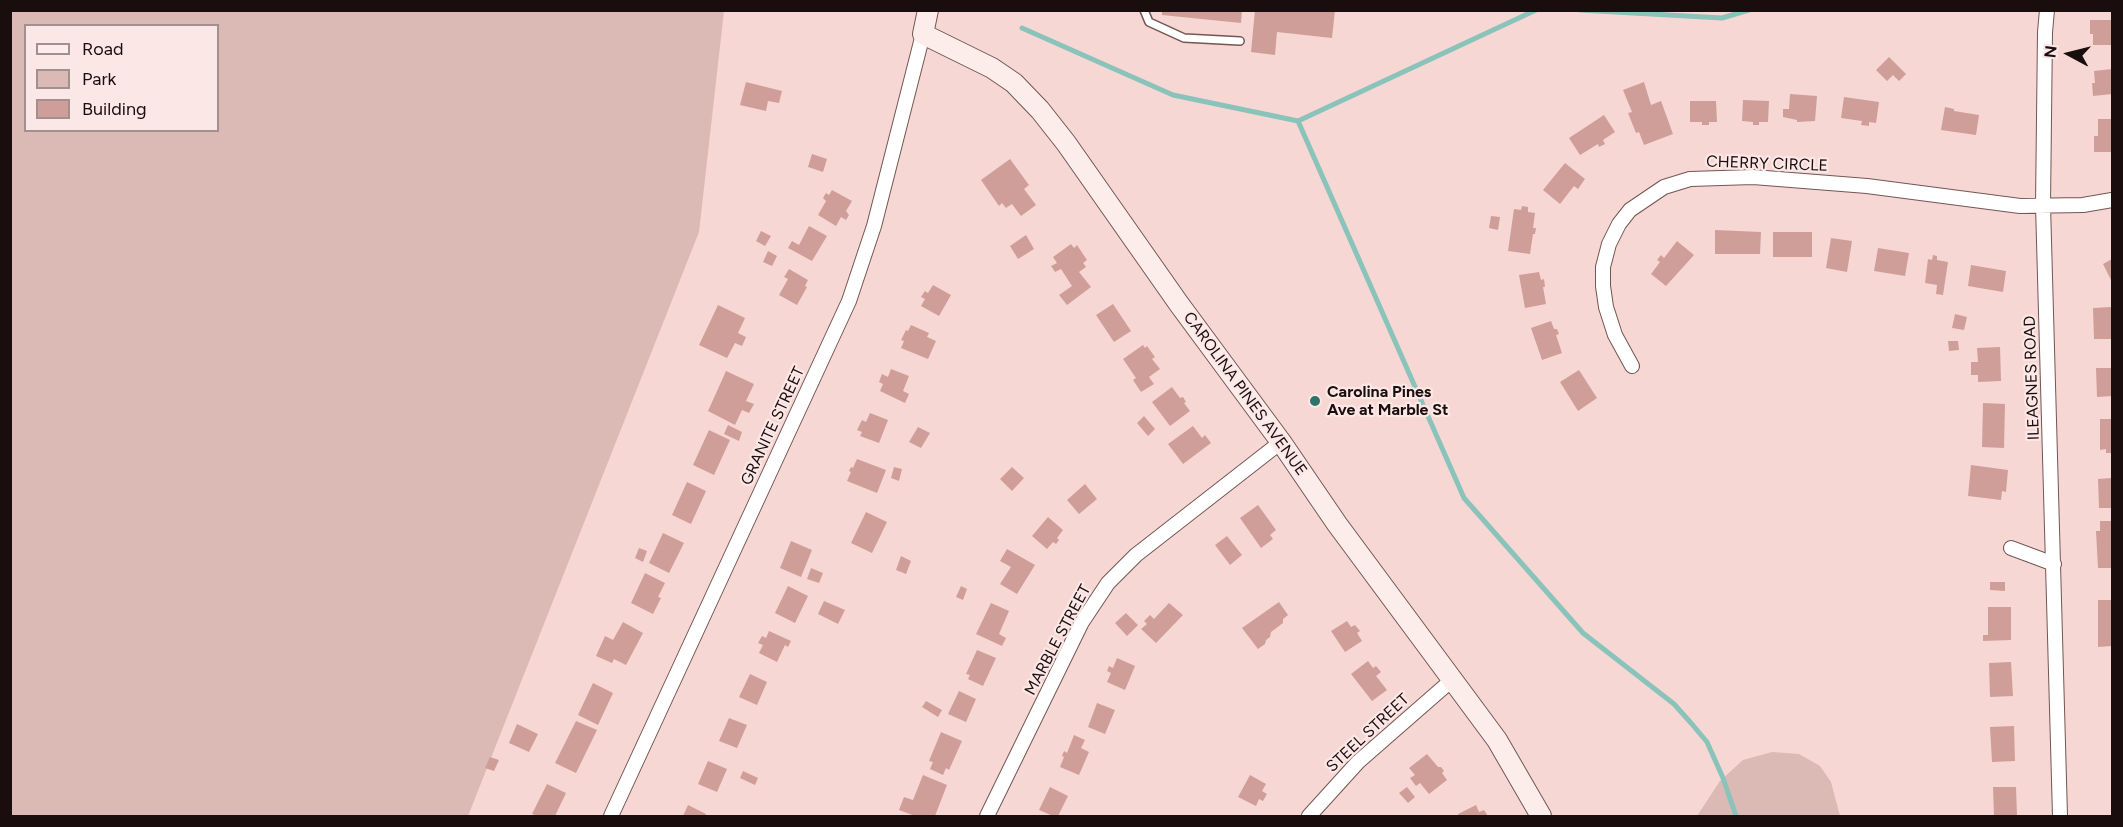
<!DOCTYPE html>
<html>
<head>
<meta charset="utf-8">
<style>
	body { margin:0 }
	#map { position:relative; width:2123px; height:827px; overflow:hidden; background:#f7d7d3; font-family:Figtree,sans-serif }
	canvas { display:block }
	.frame { position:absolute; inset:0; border:12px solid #190e0d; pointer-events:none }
	.legend { position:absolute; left:24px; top:24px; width:195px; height:108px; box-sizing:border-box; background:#fbe7e5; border:2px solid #a1908f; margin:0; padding:8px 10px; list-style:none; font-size:18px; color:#190e0d }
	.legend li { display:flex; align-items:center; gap:12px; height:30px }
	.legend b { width:30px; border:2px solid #a1908f }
	.north { position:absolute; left:2039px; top:24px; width:60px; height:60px; -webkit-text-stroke:4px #fbe7e5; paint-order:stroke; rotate:277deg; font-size:16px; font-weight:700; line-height:24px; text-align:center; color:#190e0d }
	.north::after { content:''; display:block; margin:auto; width:21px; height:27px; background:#190e0d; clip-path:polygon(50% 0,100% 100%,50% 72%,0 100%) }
</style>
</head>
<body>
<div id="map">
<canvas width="2123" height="827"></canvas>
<div class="frame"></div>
<ul class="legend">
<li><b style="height:8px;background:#fcedeb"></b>Road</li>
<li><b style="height:16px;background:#dbb9b5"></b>Park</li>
<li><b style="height:16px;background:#d09e98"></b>Building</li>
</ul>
<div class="north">N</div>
</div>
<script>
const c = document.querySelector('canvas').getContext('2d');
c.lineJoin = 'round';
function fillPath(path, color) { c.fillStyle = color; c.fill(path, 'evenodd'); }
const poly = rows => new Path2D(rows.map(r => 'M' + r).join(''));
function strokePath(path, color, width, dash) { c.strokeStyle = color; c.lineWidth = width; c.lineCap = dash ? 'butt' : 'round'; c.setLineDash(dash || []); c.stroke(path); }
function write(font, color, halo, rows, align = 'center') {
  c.font = font + ' Figtree,sans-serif'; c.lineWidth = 4.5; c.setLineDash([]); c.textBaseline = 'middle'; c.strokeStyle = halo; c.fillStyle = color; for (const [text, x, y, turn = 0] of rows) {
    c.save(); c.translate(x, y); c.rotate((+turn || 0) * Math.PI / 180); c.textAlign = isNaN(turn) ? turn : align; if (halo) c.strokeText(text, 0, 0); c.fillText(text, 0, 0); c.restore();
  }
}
const green = poly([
	[10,11,724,11,699,232,468,816,11,816],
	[26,26,218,26,218,130,26,130],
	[1772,752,1799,754,1820,766,1831,782,1840,816,1697,816,1720,781,1743,760]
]);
const stream = poly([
	[1580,10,1722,18,1749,10],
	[1022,28,1173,95,1298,121,1536,10],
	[1298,121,1464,498,1583,633,1674,704,1691,723,1707,742,1723,778,1736,816]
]);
const building = poly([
	[1162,10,1242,10,1241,23,1162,15],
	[1255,10,1335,10,1332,38,1277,32,1275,55,1251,52],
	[2090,20,2112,20,2112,45,2093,45,2093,34,2090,34],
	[1889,57,1906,74,1899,81,1893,75,1887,81,1876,70],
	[2112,69,2112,94,2093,96,2092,83,2095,83,2094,71],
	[746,82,782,91,779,103,768,101,766,111,740,105],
	[1644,82,1651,105,1661,101,1673,134,1644,145,1639,132,1636,133,1628,113,1632,112,1623,90],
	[1790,94,1817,96,1815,121,1797,122,1797,120,1783,117,1783,109,1789,109],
	[1844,97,1879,102,1876,123,1869,122,1869,126,1861,125,1862,121,1841,118],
	[1743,100,1769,101,1768,122,1759,122,1759,125,1753,125,1753,122,1742,121],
	[1690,101,1716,101,1717,122,1709,122,1709,125,1702,125,1702,122,1690,122],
	[1945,107,1954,109,1954,111,1979,115,1976,135,1941,130],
	[1604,115,1615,132,1603,140,1605,144,1599,147,1598,144,1580,155,1569,138],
	[2098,119,2112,119,2112,152,2094,152,2094,136,2098,136],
	[812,154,827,159,823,172,808,167],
	[1010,159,1029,185,1024,189,1036,205,1021,216,1012,204,1006,208,1002,203,999,206,981,180],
	[1565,163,1585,179,1578,189,1574,186,1560,204,1543,190],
	[832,190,852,201,846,211,849,215,846,220,841,217,836,226,818,215,826,201,823,198,826,193,829,195],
	[1522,206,1528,207,1528,212,1535,213,1533,228,1536,228,1535,234,1533,234,1530,254,1508,251,1514,209,1521,210],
	[1491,216,1500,217,1498,230,1489,228],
	[809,226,827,236,812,261,788,248,792,241,799,245],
	[1715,230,1761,232,1760,254,1715,254],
	[761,231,771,236,765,246,756,241],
	[1773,232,1812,232,1812,257,1773,257],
	[1026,235,1034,249,1018,259,1010,246],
	[1831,238,1852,241,1847,272,1826,268],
	[1677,241,1694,255,1666,286,1651,274,1660,262,1657,260,1661,255,1664,258],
	[1071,244,1074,248,1077,245,1087,260,1083,263,1086,267,1079,272,1091,287,1067,305,1059,295,1072,286,1061,269,1055,272,1051,266,1057,263,1053,257],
	[1878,248,1909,253,1905,276,1874,271],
	[768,251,777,256,772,266,763,262],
	[1933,255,1937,256,1937,260,1948,262,1943,295,1936,294,1937,285,1925,283,1928,259,1932,260],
	[2112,259,2112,282,2103,264],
	[1971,265,2006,271,2003,292,1968,286],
	[789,269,808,280,805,286,807,287,797,305,779,295,788,279,784,277],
	[1539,272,1541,280,1544,279,1545,287,1543,287,1546,304,1525,308,1519,275],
	[933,285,951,295,939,316,921,306,925,299,921,297,925,291,928,293],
	[1113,304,1131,331,1114,342,1096,315],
	[718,305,745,318,738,333,746,337,742,346,735,343,727,358,699,345],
	[2112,307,2112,339,2094,339,2093,308],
	[1955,314,1967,317,1964,330,1952,328],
	[1551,321,1554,329,1557,329,1559,334,1556,335,1562,353,1542,360,1531,328],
	[911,325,929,333,927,337,936,341,928,359,901,348,904,341,901,340,906,330,908,331],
	[1948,341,1958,341,1959,350,1949,351],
	[1143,345,1145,348,1147,346,1155,357,1152,359,1160,369,1149,377,1154,384,1141,392,1133,380,1136,378,1123,359],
	[2000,347,2001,381,1978,382,1978,375,1971,375,1971,362,1978,362,1977,348],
	[2096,368,2112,368,2112,396,2097,397],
	[891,369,909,376,903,391,909,394,905,403,880,391,883,384,879,382,882,374,888,377],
	[1579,370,1597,398,1578,411,1560,382],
	[726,371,754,384,746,401,754,404,749,413,742,410,735,425,708,411],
	[1172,387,1180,398,1183,397,1186,402,1184,403,1190,411,1170,426,1152,402],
	[1983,403,2005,404,2004,448,1982,447],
	[870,413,888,420,879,443,860,436,862,432,857,430,862,420,866,422],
	[1144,416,1155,429,1148,436,1137,423],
	[2100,419,2112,419,2112,453,2106,453,2106,449,2100,450],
	[728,425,742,432,739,441,724,434],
	[1193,426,1202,438,1205,435,1211,443,1183,464,1168,444],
	[918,427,930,433,921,448,909,442],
	[709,430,730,440,714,475,693,465],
	[857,459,886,470,877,493,847,481,851,472,849,471,851,467,853,468],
	[1971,465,2008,470,2006,492,2002,491,2001,500,1968,496],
	[894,467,902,469,899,481,891,478],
	[1012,467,1024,478,1012,491,1000,479],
	[2112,478,2112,508,2099,508,2098,479],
	[687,482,706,491,691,524,672,515],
	[1085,484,1097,499,1079,514,1067,500],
	[1258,505,1276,530,1270,535,1273,539,1261,548,1240,518],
	[866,512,887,522,872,553,851,543],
	[1048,517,1063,530,1057,538,1059,540,1056,544,1053,542,1047,549,1032,536],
	[2100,521,2112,521,2112,568,2098,568,2096,531,2100,531],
	[663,533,684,543,669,573,649,563],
	[1227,536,1242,555,1230,565,1215,545],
	[791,541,812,550,801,577,780,568],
	[639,548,647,551,643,562,635,558],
	[1007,549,1035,565,1017,594,1000,584,1011,567,1000,561],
	[901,556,911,561,906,574,896,570],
	[811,568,823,573,819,583,807,579],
	[645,573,665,583,658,597,661,598,653,614,631,603],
	[1990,582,2005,582,2005,591,1990,590],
	[788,586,808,596,795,623,775,613],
	[961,586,967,589,963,600,956,597],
	[2098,600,2112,600,2112,646,2098,647],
	[824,601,845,610,838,624,818,614],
	[1279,602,1288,615,1283,619,1283,623,1271,632,1270,637,1266,640,1265,644,1258,649,1242,628],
	[991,603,1009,611,999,634,1006,638,1002,646,976,634],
	[1169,603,1183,615,1156,643,1141,629,1147,624,1144,621,1150,615,1154,619],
	[1988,607,2011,607,2011,640,1983,641,1983,635,1988,635],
	[1126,613,1138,625,1127,636,1115,623],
	[1347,621,1351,627,1355,625,1360,631,1357,633,1362,641,1345,652,1331,631],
	[623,622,643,633,626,665,614,659,612,663,596,656,605,636,613,640],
	[769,631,791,641,788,647,785,645,777,662,759,653,763,645,758,643,762,636,766,638],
	[977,650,996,658,983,686,968,679,970,675,966,674],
	[1117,658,1135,666,1125,690,1107,682,1111,673,1107,671,1109,666,1113,668],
	[1368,661,1373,668,1376,666,1381,672,1376,676,1387,690,1372,701,1351,674],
	[2011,662,2013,696,1990,697,1989,663],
	[750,674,767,682,757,705,739,697],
	[593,683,613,693,598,725,578,715],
	[959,691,976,699,966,722,948,714],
	[926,701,942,710,938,717,922,707],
	[1097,703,1115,710,1105,734,1088,727],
	[729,718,747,725,737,748,719,741],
	[576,721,597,730,576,773,555,763],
	[517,724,538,734,529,752,509,743],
	[2014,726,2015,761,1992,762,1990,727],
	[941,732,962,741,949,770,946,768,943,775,930,769,933,762,929,761],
	[1074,735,1085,740,1081,748,1089,752,1079,775,1060,767,1064,757,1062,756,1064,751,1067,753],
	[1427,754,1438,767,1441,767,1444,771,1442,773,1447,780,1429,794,1420,783,1416,786,1410,778,1415,775,1409,768],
	[490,757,499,760,494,771,485,768],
	[708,761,727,769,717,792,698,784],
	[743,771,758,778,755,785,740,778],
	[923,775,947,785,935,816,915,816,899,810,904,797,913,800],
	[1250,775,1266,784,1262,791,1267,794,1263,801,1259,799,1256,806,1238,797],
	[547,784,566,793,555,816,538,816,532,814],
	[1050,787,1068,796,1058,816,1053,816,1039,810],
	[1407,787,1415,797,1408,803,1399,793],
	[1993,787,2016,787,2017,816,1994,816],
	[688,805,706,814,705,816,683,816],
	[1476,805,1479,812,1484,810,1488,816,1459,816,1458,814]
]);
const lane = poly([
	[1144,10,1149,22,1184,38,1240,41]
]);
const street = poly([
	[2047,10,2045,32,2043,205,2060,816],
	[1632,366,1615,335,1606,307,1603,286,1603,267,1609,244,1619,224,1630,210,1664,187,1690,179,1753,177,1867,186,2020,206,2083,205,2112,200],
	[2011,548,2054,564],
	[611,816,849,301,874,226,923,34],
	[987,816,1082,622,1108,583,1136,555,1281,442],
	[1309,816,1358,762,1453,679]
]);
const secondary = poly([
	[928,10,923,34,992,68,1014,83,1040,110,1066,143,1179,304,1281,442,1337,524,1497,740,1541,816]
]);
const markers = [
	[1315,401,6,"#2c736a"]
];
const streetNames = [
	["CHERRY CIRCLE",1767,164,2],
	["ILEAGNES ROAD",2032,378,-92],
	["CAROLINA PINES AVENUE",1245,394,54],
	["GRANITE STREET",773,426,-65],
	["MARBLE STREET",1058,640,-62],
	["STEEL STREET",1368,733,-43]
];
const poiNames = [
	["Carolina Pines",1327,392],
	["Ave at Marble St",1327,410]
];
fillPath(green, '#dbb9b5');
strokePath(stream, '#89c3ba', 5);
fillPath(building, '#d09e98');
strokePath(lane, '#725753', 10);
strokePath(street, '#725753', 16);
strokePath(secondary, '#725753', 22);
strokePath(lane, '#fff', 7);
strokePath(street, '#fff', 14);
strokePath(secondary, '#fcedeb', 20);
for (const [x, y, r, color] of markers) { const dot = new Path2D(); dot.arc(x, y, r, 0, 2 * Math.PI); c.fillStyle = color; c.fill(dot); strokePath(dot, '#fbe7e5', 2); }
write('16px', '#190e0d', '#fbe7e5', streetNames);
write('bold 16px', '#190e0d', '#fbe7e5', poiNames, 'left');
</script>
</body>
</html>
